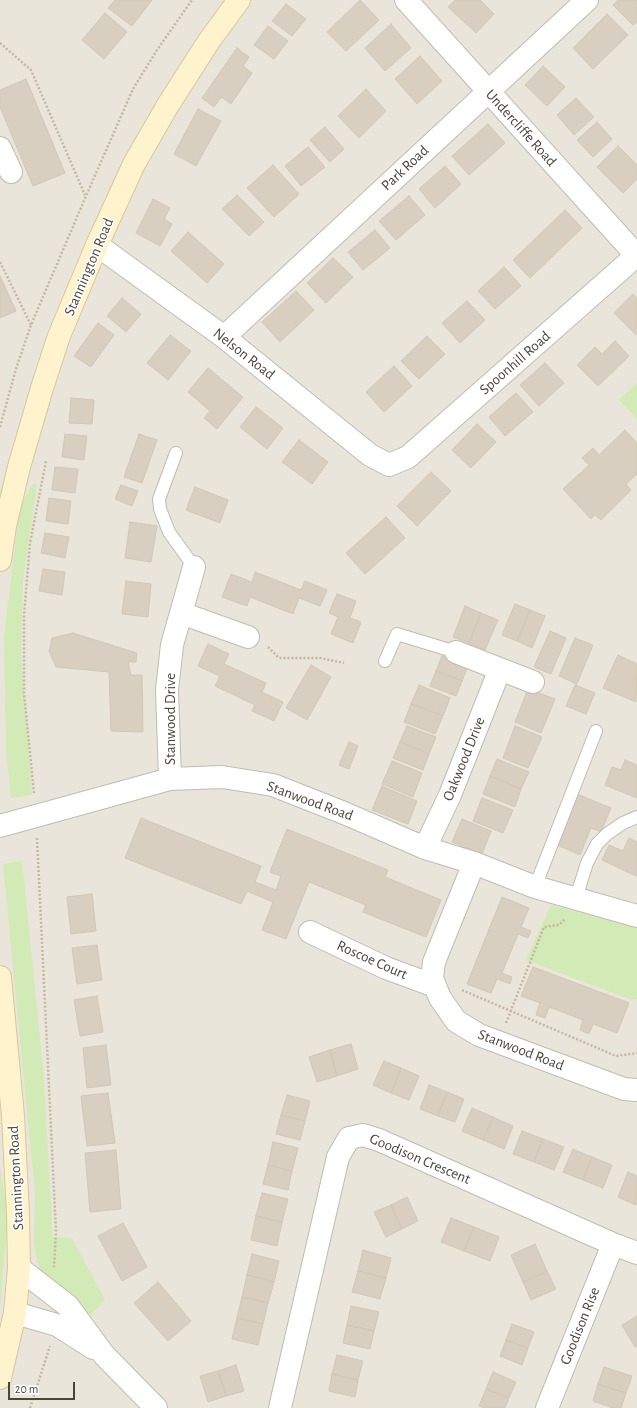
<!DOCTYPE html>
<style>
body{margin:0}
#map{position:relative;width:637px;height:1408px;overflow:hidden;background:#f6f3ec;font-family:"Alegreya Sans",sans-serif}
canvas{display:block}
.scale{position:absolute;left:8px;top:1382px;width:67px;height:18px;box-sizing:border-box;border:2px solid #4b4439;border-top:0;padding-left:5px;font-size:12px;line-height:14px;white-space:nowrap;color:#4b4439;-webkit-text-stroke:3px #fff;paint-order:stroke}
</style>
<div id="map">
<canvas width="637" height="1408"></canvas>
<div class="scale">20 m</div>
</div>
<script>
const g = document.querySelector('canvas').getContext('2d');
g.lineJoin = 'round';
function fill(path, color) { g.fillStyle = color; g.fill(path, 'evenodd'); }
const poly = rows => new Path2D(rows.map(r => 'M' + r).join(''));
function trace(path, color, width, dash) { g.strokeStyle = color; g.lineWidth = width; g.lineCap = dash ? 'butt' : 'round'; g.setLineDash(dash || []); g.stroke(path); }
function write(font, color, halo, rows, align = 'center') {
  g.font = font + ' "Alegreya Sans",sans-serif'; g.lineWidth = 3; g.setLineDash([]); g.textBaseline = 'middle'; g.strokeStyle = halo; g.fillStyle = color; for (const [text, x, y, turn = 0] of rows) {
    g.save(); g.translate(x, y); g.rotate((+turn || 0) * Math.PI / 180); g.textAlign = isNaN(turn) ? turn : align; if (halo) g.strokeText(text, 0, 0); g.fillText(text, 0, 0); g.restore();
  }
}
fill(poly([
 [0,0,637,0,637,1408,0,1408]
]), '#eae5da');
fill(poly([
 [637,383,637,419,619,400],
 [33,484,37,484,23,580,21,654,32,795,11,798,6,751,4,636,20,506],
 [22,861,43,1068,53,1237,72,1238,105,1300,90,1316,39,1268,34,1245,35,1193,3,864],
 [551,905,637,928,637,999,632,1000,526,960],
 [0,1167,8,1215,0,1309]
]), '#d2eab5');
const building = poly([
 [115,0,152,0,132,26,108,8,115,0],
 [360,0,379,20,346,51,327,32,360,0],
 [455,0,480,0,494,14,476,33,448,7,455,0],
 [618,0,637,0,637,22,633,25,613,5,618,0],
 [286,4,306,19,292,36,272,21,286,4],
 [105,13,127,32,104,59,82,40,105,13],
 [607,14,628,35,593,69,573,48,607,14],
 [391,24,411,48,385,71,365,48,391,24],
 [268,26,288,41,274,59,254,45,268,26],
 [237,48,249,57,243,66,252,73,231,104,221,97,214,107,202,98,237,48],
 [420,56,442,81,417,104,395,79,420,56],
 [543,66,565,87,547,106,525,85,543,66],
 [26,79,65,173,33,186,0,107,0,90,26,79],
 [366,89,386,111,359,138,338,116,366,89],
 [576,98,594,117,574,135,557,115,576,98],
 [198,109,221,121,196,166,174,154,198,109],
 [597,122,612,139,593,157,577,140,597,122],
 [488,124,505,143,469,175,452,156,488,124],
 [325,127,344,149,330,162,310,140,325,127],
 [618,146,637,165,637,179,623,193,597,167,618,146],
 [308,147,325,167,301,186,285,166,308,147],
 [273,165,299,194,274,217,247,188,273,165],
 [445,166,461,184,435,208,419,189,445,166],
 [237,195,264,222,249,236,222,209,237,195],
 [409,196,425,215,396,240,379,221,409,196],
 [153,199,170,208,164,219,172,224,160,246,136,233,153,199],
 [565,210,582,228,530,278,513,260,565,210],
 [375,230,390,248,363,270,348,252,375,230],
 [188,232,224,264,207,283,171,251,188,232],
 [333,258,353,277,326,303,307,283,333,258],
 [504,267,521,286,495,309,478,291,504,267],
 [0,276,16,311,0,318,0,276],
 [296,291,314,310,280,342,262,322,296,291],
 [633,294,637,298,636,335,614,313,633,294],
 [122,298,141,314,126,332,107,316,122,298],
 [467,301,485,320,460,343,442,323,467,301],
 [98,323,114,335,91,367,74,356,98,323],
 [170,335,191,351,168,380,147,363,170,335],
 [427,336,445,354,419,379,401,361,427,336],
 [615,341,629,356,598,386,577,365,595,347,602,354,615,341],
 [545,363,564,383,539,406,520,385,545,363],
 [394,366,412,386,384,412,366,392,394,366],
 [208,368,243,397,217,429,204,418,210,411,188,392,208,368],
 [516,393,533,412,505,436,489,417,516,393],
 [71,398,94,400,92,424,69,423,71,398],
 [256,407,283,428,267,449,240,427,256,407],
 [477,424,496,442,471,468,452,450,477,424],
 [625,430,637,443,637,474,626,484,631,490,601,520,595,515,591,519,563,489,589,465,582,458,593,448,599,455,625,430],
 [65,434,87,436,84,460,62,457,65,434],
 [139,434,157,440,142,483,124,477,139,434],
 [299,440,328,462,312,484,282,462,299,440],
 [55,467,78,469,75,493,52,490,55,467],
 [431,472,451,491,417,526,397,506,431,472],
 [121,485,138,491,132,506,115,499,121,485],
 [195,487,228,500,220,523,186,510,195,487],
 [49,498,71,501,68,524,46,521,49,498],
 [386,517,405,538,365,574,346,553,386,517],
 [130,522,157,526,151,562,125,558,130,522],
 [45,533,69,537,65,558,41,553,45,533],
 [43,569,65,572,62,595,39,591,43,569],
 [255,572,301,590,305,581,327,590,320,606,299,598,293,614,250,597,247,606,222,597,231,574,252,582,255,572],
 [126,581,151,584,148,617,122,614,126,581],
 [337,594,356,601,350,618,361,622,353,643,331,634,338,617,329,613,337,594],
 [515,604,530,610,517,641,502,635,515,604],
 [465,606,481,613,469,643,453,637,465,606],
 [530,610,545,616,532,648,517,641,530,610],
 [481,613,498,620,485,650,469,643,481,613],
 [550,631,566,638,551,674,534,667,550,631],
 [73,633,137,653,136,662,128,662,131,675,142,675,143,732,111,731,109,672,56,667,49,651,52,638,73,633],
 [575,638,593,645,577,684,559,676,575,638],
 [208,644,229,654,224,664,266,683,262,692,283,702,274,721,252,711,255,705,215,686,220,676,198,666,208,644],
 [618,655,637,664,636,702,603,688,618,655],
 [442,656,468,666,462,681,436,671,442,656],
 [311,665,331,677,307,720,286,708,311,665],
 [436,671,462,681,456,696,430,686,436,671],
 [419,685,450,698,443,716,411,704,419,685],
 [575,685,595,693,586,714,566,706,575,685],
 [528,689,555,699,541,733,515,722,528,689],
 [411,704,443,716,435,734,404,722,411,704],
 [407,726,436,737,429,754,400,742,407,726],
 [515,726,542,737,528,768,503,758,515,726],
 [349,742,358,746,349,769,339,765,349,742],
 [400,742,429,754,423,770,393,758,400,742],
 [497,759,529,772,521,789,490,776,497,759],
 [625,760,637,765,637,798,605,785,612,767,621,770,625,760],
 [392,761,422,773,413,797,382,784,392,761],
 [490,776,521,789,515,807,483,794,490,776],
 [382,786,417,801,408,824,372,810,382,786],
 [577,794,611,808,601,832,591,828,580,855,555,844,577,794],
 [482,798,513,810,503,833,473,821,482,798],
 [141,818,261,866,255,882,276,890,281,876,270,872,287,829,388,870,385,877,441,900,426,937,363,912,366,905,309,882,286,939,262,930,273,902,247,891,241,904,125,858,141,818],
 [462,819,491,831,482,854,452,842,462,819],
 [629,838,637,842,637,873,636,876,602,860,609,845,623,851,629,838],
 [92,894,96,931,71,934,67,897,92,894],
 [502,897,529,908,521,927,531,931,528,938,518,934,502,973,512,977,510,984,497,979,491,993,467,984,502,897],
 [97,945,102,980,77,984,72,948,97,945],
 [533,967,629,1003,617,1033,593,1024,589,1034,580,1030,583,1020,549,1007,545,1018,536,1015,540,1003,521,996,533,967],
 [97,996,103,1032,80,1036,74,1000,97,996],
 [351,1044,358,1069,337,1076,330,1050,351,1044],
 [106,1045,111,1085,87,1088,83,1048,106,1045],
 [330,1050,337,1076,317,1082,309,1057,330,1050],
 [384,1061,401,1068,391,1093,373,1085,384,1061],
 [401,1068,419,1076,409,1100,391,1093,401,1068],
 [429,1085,447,1092,438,1116,420,1109,429,1085],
 [447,1092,464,1099,455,1122,438,1116,447,1092],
 [108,1093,115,1143,87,1146,81,1096,108,1093],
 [287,1095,310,1101,305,1121,281,1115,287,1095],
 [472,1108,493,1117,483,1140,462,1131,472,1108],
 [281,1115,305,1121,300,1140,276,1134,281,1115],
 [493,1117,513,1126,504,1149,483,1140,493,1117],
 [522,1131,543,1139,534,1162,513,1154,522,1131],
 [543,1139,564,1147,554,1170,534,1162,543,1139],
 [273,1142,298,1148,292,1171,268,1165,273,1142],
 [573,1149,592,1157,583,1180,563,1172,573,1149],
 [116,1150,121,1209,90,1212,85,1153,116,1150],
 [592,1157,612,1165,603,1188,583,1180,592,1157],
 [268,1165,292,1171,288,1190,263,1184,268,1165],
 [628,1172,637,1176,636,1205,618,1197,628,1172],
 [262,1193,288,1199,282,1222,256,1216,262,1193],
 [407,1197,418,1221,402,1229,391,1205,407,1197],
 [391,1205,402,1229,386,1237,374,1212,391,1205],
 [256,1216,282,1222,277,1246,251,1240,256,1216],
 [451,1218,474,1227,464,1251,441,1242,451,1218],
 [123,1223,147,1267,122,1281,98,1236,123,1223],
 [474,1227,499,1237,490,1261,464,1251,474,1227],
 [535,1244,547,1271,523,1282,511,1255,535,1244],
 [363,1250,391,1258,386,1278,358,1271,363,1250],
 [252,1254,279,1261,274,1282,247,1275,252,1254],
 [358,1271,386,1278,380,1299,352,1292,358,1271],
 [547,1271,556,1289,531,1300,523,1282,547,1271],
 [247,1275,274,1282,268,1303,242,1297,247,1275],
 [158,1282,191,1321,168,1341,134,1303,158,1282],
 [242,1297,268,1303,263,1324,237,1318,242,1297],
 [351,1306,379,1312,374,1331,347,1325,351,1306],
 [637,1316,637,1346,635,1347,622,1325,637,1316],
 [237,1318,263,1324,258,1345,232,1339,237,1318],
 [512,1324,534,1332,528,1348,506,1340,512,1324],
 [347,1325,374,1331,370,1349,343,1343,347,1325],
 [506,1340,528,1348,522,1365,500,1356,506,1340],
 [337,1355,363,1361,358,1380,332,1374,337,1355],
 [236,1365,244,1391,226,1396,218,1371,236,1365],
 [604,1367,632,1376,626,1393,598,1384,604,1367],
 [218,1371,226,1396,208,1402,200,1376,218,1371],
 [493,1372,516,1382,509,1398,486,1389,493,1372],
 [332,1374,358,1380,355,1397,329,1391,332,1374],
 [598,1384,626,1393,621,1408,613,1408,593,1401,598,1384],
 [486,1389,509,1398,505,1408,485,1408,479,1406,486,1389]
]);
fill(building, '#d8cfc1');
trace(building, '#d3c7b4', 1);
const service = poly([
 [176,453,159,499,160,509,169,532,194,567],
 [385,661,397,634,456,652],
 [535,887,596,731],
 [576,898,587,863,597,844,607,834,623,823,637,817]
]);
const minor = poly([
 [406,0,637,256],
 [0,148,11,172],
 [97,245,224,337,370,455,389,465,408,457,637,255],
 [224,337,587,0],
 [181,613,248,637],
 [456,652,533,682],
 [170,779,167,690,172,645,194,567],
 [0,826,170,779,222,777,273,785,344,813,425,848,474,863,535,887,637,916],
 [425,848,450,795,500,669],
 [474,863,434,962,432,978,440,998,456,1021,479,1035,624,1089,637,1090],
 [310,932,386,968,435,986],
 [19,1268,68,1306,104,1355,156,1408],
 [15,1313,57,1325,93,1348],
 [280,1408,338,1157,349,1138,363,1135,379,1140,613,1244,637,1253],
 [547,1408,613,1244]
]);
const secondary = poly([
 [0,560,5,526,19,467,42,388,59,336,97,245,134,164,168,105,209,41,239,0],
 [0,977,13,1116,18,1214,19,1268,15,1313,0,1378]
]);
trace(service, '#c2bbae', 14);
trace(minor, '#c2bbae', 24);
trace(secondary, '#d6c79b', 24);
trace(poly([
 [0,43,31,70,85,195],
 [0,262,31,325],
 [0,427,16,369,31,325,86,196,133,89,157,50,192,0],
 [268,647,279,658,320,658,344,663],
 [34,793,24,693,24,615,30,543,46,461],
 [37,838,56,1232,54,1267],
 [462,990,616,1056,637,1053],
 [506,1023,544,927,559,925,565,919],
 [30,1408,50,1346]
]), '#c4b79f', 2.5, [2, 2]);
trace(service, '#fff', 12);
trace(minor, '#fff', 22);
trace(secondary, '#fff3cd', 22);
write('15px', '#4b4439', '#fff', [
 ["Undercliffe Road",521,128,48],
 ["Park Road",405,168,-43],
 ["Stannington Road",89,267,-67],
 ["Nelson Road",244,354,38],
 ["Spoonhill Road",515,363,-41],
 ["Stanwood Drive",170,719,-90],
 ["Oakwood Drive",464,759,-68],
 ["Stanwood Road",310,801,20],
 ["Roscoe Court",372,960,24],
 ["Stanwood Road",521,1050,21],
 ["Goodison Crescent",420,1159,23],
 ["Stannington Road",16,1178,-93],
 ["Goodison Rise",580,1326,-68]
]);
</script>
